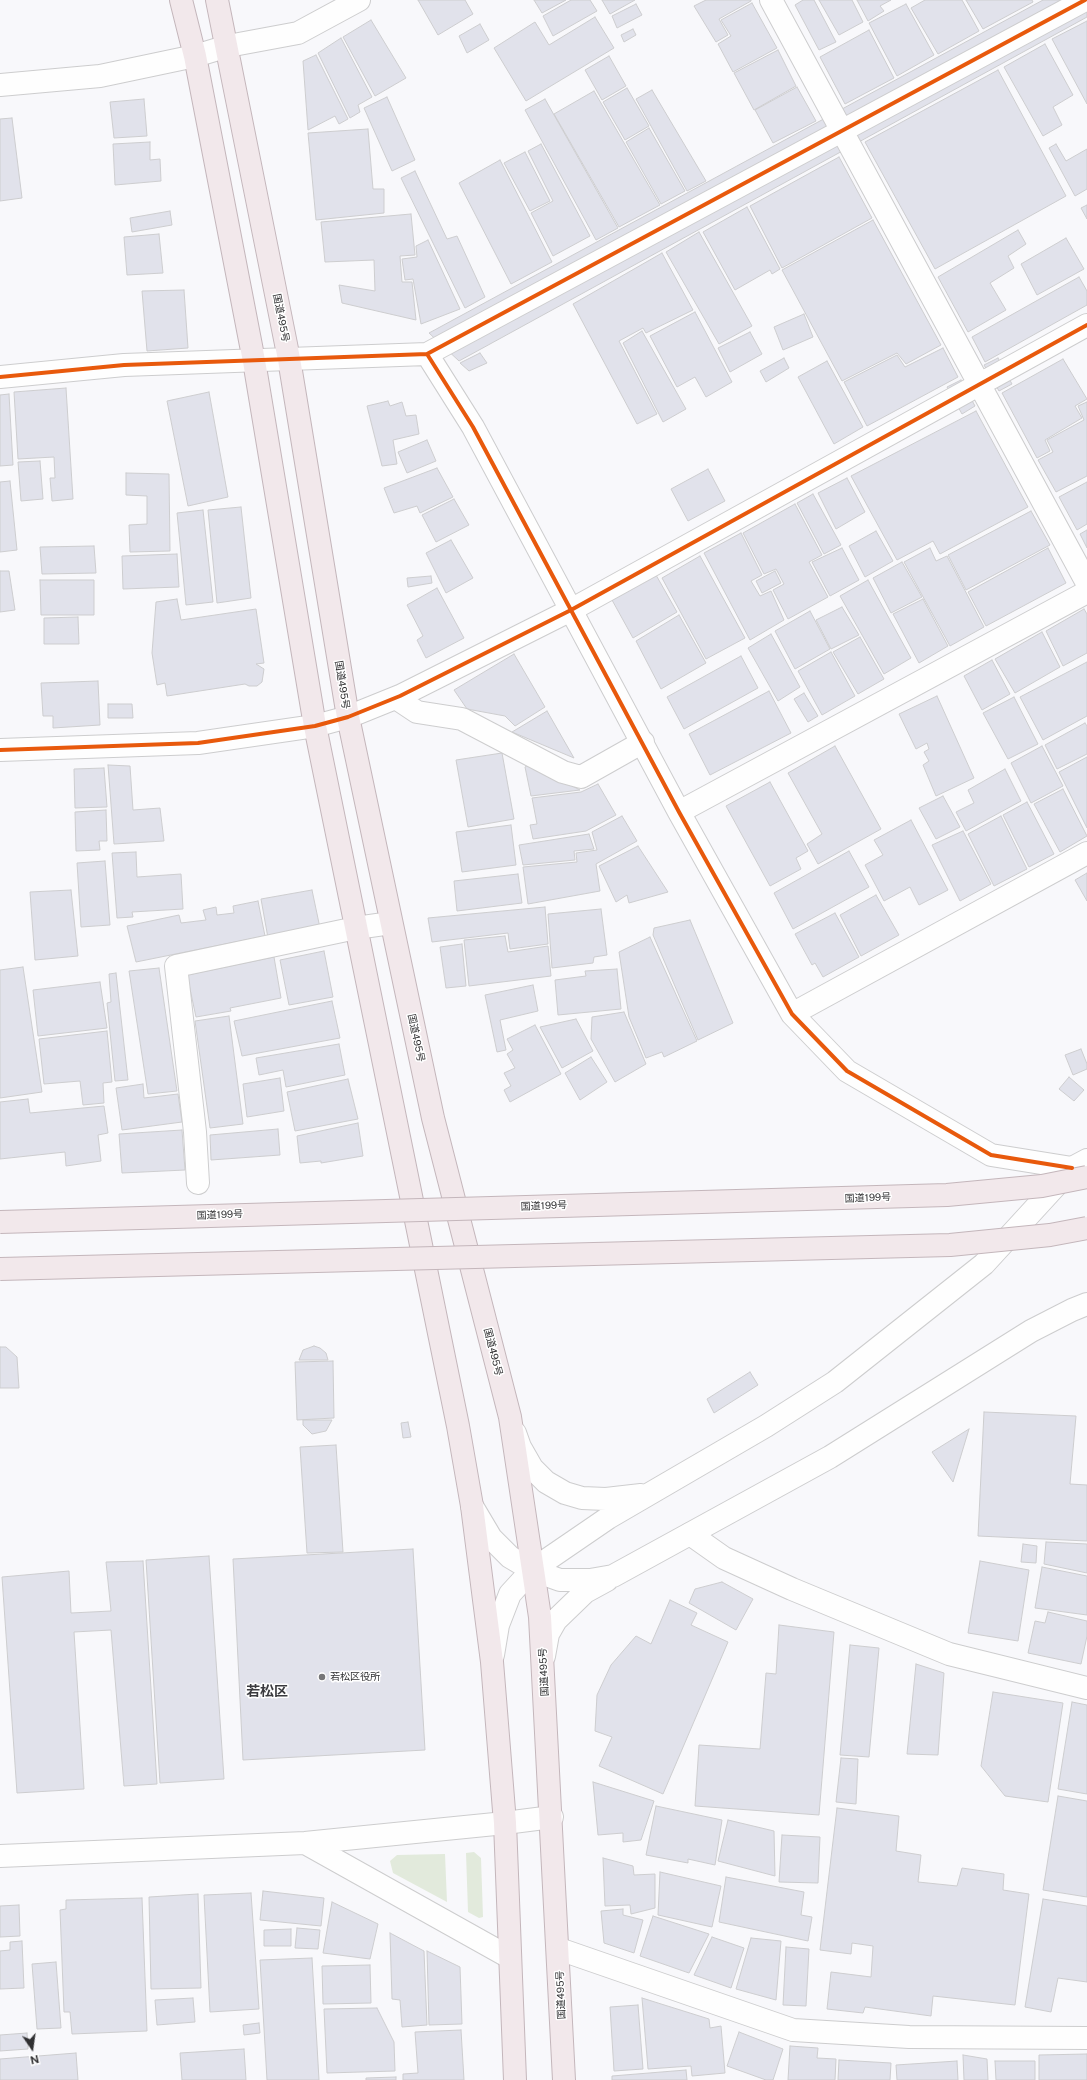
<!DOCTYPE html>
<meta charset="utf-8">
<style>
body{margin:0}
#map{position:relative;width:1087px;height:2080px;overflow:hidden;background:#f8f8fb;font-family:"Public Sans",sans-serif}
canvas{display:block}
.north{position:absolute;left:12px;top:2028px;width:40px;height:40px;-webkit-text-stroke:3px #fff;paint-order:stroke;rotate:167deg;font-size:11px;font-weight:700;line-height:16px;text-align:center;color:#303032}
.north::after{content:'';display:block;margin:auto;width:14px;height:18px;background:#303032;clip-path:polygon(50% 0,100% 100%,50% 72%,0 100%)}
</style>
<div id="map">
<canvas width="1087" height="2080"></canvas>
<div class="north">N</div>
</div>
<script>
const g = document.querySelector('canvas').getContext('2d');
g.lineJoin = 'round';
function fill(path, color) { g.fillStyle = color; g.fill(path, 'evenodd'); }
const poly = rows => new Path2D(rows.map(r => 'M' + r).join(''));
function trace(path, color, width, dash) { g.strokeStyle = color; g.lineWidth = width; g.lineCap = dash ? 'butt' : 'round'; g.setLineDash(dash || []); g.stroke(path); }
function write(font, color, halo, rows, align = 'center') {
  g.font = font + ' "Public Sans","Noto Sans JP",sans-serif'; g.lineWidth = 3; g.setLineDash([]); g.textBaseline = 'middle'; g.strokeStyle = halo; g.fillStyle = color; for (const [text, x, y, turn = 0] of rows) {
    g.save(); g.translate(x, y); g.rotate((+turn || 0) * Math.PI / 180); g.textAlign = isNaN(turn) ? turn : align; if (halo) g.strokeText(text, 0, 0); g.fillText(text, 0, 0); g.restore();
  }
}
fill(poly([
 [474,1852,481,1858,483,1917,479,1918,468,1912,466,1853],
 [445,1854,447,1902,393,1873,390,1861,397,1855]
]), '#e2eadc');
const building = poly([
 [418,0,465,0,473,14,438,35,418,0],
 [534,0,566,0,542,13,534,0],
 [571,0,590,0,597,11,553,36,543,16,571,0],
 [602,0,635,0,610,14,602,0],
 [706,0,751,0,751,1,719,19,728,35,716,42,694,6,706,0],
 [803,0,814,0,836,42,819,50,795,5,803,0],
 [819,0,852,0,863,22,839,35,819,0],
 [857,0,891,0,880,6,884,11,868,21,857,0],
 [925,0,962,0,979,31,938,54,911,8,925,0],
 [966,0,1032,0,1033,2,983,29,966,0],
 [1043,0,1087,0,1087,17,459,361,429,333,1043,0],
 [752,3,777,48,733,72,718,44,731,36,721,20,752,3],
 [636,4,642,15,617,28,612,16,636,4],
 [906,4,934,55,897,76,869,23,906,4],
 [595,17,614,48,526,101,494,48,535,22,549,45,595,17],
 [371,20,406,78,375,96,343,37,371,20],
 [1087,21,1087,104,1052,39,1087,21],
 [480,24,489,40,467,53,459,36,480,24],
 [633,29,636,35,624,42,621,35,633,29],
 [869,30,894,78,845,104,820,57,869,30],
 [341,38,372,97,358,105,360,112,350,118,318,53,341,38],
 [1045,44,1073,95,1053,107,1062,125,1043,136,1004,67,1045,44],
 [778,50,796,86,754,110,734,73,778,50],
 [316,55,348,119,339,124,335,116,308,130,303,61,316,55],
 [609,56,626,86,602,100,585,70,609,56],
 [998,70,1066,196,935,269,865,142,998,70],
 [797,87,816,121,773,143,755,110,797,87],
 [627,88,649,126,625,140,603,102,627,88],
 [652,90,706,181,687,191,636,99,652,90],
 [594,91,660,205,619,227,554,114,594,91],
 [387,97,415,160,392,171,364,108,387,97],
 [144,99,147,136,114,138,110,102,144,99],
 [545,99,618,228,596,240,525,110,545,99],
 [12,118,22,198,0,201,0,119,12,118],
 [649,128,685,191,661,204,626,142,649,128],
 [368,129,373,189,384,189,384,213,316,220,308,133,368,129],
 [150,142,150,160,160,159,161,181,115,185,113,144,150,142],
 [541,144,590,236,553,256,531,213,553,201,528,151,541,144],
 [1056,144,1066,161,1087,149,1087,189,1075,196,1049,148,1056,144],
 [525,152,550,201,530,211,504,163,525,152],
 [839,157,872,218,782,268,750,206,839,157],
 [500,160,552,262,511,284,459,183,500,160],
 [415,171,447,239,457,236,485,297,465,308,401,178,415,171],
 [1087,205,1087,219,1081,208,1087,205],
 [747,207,780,269,772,274,770,270,735,290,703,232,747,207],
 [170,211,172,225,132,232,130,218,170,211],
 [411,214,415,255,400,256,402,282,412,282,416,320,342,303,339,285,375,291,374,260,325,262,321,222,411,214],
 [873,220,941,345,906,364,897,353,842,381,782,270,873,220],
 [1018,230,1026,244,1008,256,1014,268,990,283,1006,310,968,332,938,277,1018,230],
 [699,232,752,326,719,344,666,252,699,232],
 [159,234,163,273,127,275,124,237,159,234],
 [1066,238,1084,269,1037,295,1021,264,1066,238],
 [428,240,460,309,421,324,413,279,405,280,402,259,417,257,416,246,428,240],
 [662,253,693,310,646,333,643,328,619,341,657,414,637,424,573,304,662,253],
 [1079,277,1087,291,1087,305,985,362,972,337,1079,277],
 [184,290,188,348,147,351,142,291,184,290],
 [695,312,732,382,706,397,695,377,677,387,650,336,695,312],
 [804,314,813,337,783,350,774,327,804,314],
 [642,331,686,409,663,422,623,343,642,331],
 [750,332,762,354,730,372,718,348,750,332],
 [943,348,958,377,867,426,844,382,897,355,905,367,943,348],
 [480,353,487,363,469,371,460,363,480,353],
 [784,358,789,368,766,382,760,371,784,358],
 [998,358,1012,384,999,391,984,365,998,358],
 [1063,359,1087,399,1075,406,1082,418,1045,440,1050,451,1037,458,1002,393,1063,359],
 [827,361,863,427,834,444,798,377,827,361],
 [961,380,975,406,962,414,947,387,961,380],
 [66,388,73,499,52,501,50,478,55,478,54,457,18,459,14,392,66,388],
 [209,392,228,497,188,506,167,401,209,392],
 [9,394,13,465,0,466,0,395,9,394],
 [388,401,390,406,402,402,406,416,416,415,419,434,393,440,397,464,382,466,367,406,388,401],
 [1087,402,1087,476,1056,492,1038,460,1053,452,1047,440,1084,420,1078,406,1087,402],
 [976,411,1028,507,940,554,933,541,897,560,851,476,976,411],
 [427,440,436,461,407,473,398,452,427,440],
 [40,461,43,499,21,501,18,462,40,461],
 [437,468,453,497,420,513,417,506,394,513,384,488,437,468],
 [708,469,725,501,688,521,671,489,708,469],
 [126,473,169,474,170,551,130,552,129,525,147,524,147,496,126,495,126,473],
 [847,478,865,512,836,529,818,493,847,478],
 [10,481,17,550,0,552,0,482,10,481],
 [1087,482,1087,524,1077,530,1059,497,1087,482],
 [813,494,841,545,824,554,797,503,813,494],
 [454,499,469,525,436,542,422,515,454,499],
 [795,504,822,555,809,562,828,597,788,619,773,590,784,584,776,569,764,574,743,533,795,504],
 [241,507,251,598,217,603,208,510,241,507],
 [203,510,213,602,186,605,177,513,203,510],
 [1031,511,1050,545,966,590,948,555,1031,511],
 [1087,530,1087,548,1080,534,1087,530],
 [876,531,893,561,865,577,849,546,876,531],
 [741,533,762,575,751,581,760,596,771,591,784,620,750,640,704,553,741,533],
 [451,540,473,578,446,593,426,553,451,540],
 [94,546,96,573,42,574,40,547,94,546],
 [842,548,859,580,830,596,812,562,842,548],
 [930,548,936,561,947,556,984,627,950,646,904,562,930,548],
 [1048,548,1066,583,986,626,968,592,1048,548],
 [177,554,179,587,123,589,122,556,177,554],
 [700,556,745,638,706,659,662,578,700,556],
 [902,562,922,597,891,613,873,578,902,562],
 [0,571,9,571,15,610,0,612,0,571],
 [775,571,781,583,762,593,756,581,775,571],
 [656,575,677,612,633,638,612,600,656,575],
 [431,576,432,583,408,587,407,578,431,576],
 [40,580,94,580,94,615,41,615,40,580],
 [868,580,911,658,884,674,840,596,868,580],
 [437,588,464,638,426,658,417,640,423,636,407,605,437,588],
 [177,599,181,620,256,609,264,663,256,664,264,669,262,682,257,686,249,686,245,684,167,696,165,683,157,685,152,653,156,602,177,599],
 [923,599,948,646,919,663,893,614,923,599],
 [842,607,859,635,831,649,816,620,842,607],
 [1084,609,1087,614,1087,653,1063,666,1046,631,1084,609],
 [810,611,830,649,795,669,775,631,810,611],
 [679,615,706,663,661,689,636,641,679,615],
 [78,617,79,644,44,644,44,618,78,617],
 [1042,632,1060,667,1015,693,995,659,1042,632],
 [771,634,800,687,778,701,748,648,771,634],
 [860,637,884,679,858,694,833,652,860,637],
 [831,652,855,696,822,715,798,671,831,652],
 [514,654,545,707,515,726,505,716,467,709,454,690,514,654],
 [741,656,758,688,684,729,667,697,741,656],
 [992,660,1010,694,982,710,964,676,992,660],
 [1087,662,1087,716,1043,740,1020,697,1087,662],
 [98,681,100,725,53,728,53,716,43,716,41,683,98,681],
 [769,691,791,733,710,775,689,734,769,691],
 [804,693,818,716,808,722,794,699,804,693],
 [937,696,974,778,936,796,923,765,929,761,924,752,929,749,927,743,916,749,899,714,937,696],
 [1014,697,1038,744,1008,759,983,713,1014,697],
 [108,704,132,704,133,718,108,718,108,704],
 [547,711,574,758,512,732,547,711],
 [1085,723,1087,726,1087,754,1057,769,1045,745,1085,723],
 [835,746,881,829,818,864,807,844,822,834,788,773,835,746],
 [1042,746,1063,786,1031,803,1011,763,1042,746],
 [502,753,514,819,468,827,456,760,502,753],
 [1087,757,1087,828,1059,772,1087,757],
 [530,764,580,790,531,796,525,767,530,764],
 [108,765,130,766,133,810,160,808,164,841,114,844,108,765],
 [104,768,107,807,75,808,74,769,104,768],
 [1005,769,1021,801,966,831,956,812,974,803,968,790,1005,769],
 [770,782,808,851,796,858,801,869,770,886,726,806,770,782],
 [598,784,616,815,586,831,533,839,530,825,537,824,532,798,581,792,598,784],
 [1063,789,1087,836,1060,852,1034,804,1063,789],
 [943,796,960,827,936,839,919,808,943,796],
 [1027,802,1054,854,1029,867,1003,815,1027,802],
 [106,810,107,841,99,841,100,850,76,851,75,812,106,810],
 [622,816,637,841,596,864,600,891,528,904,523,867,577,862,576,853,597,850,592,832,622,816],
 [1001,816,1027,869,994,886,968,834,1001,816],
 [911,820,948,890,919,905,910,887,884,901,865,865,883,855,874,840,911,820],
 [511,825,516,865,462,872,456,832,511,825],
 [963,831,991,884,960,901,932,845,963,831],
 [589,834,594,849,574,851,575,860,523,865,519,845,589,834],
 [638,846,668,892,629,903,627,895,616,902,599,866,638,846],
 [849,851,869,887,793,929,774,893,849,851],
 [136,852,137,877,181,874,183,909,132,912,133,917,117,918,112,853,136,852],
 [105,861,110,925,81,927,77,863,105,861],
 [1087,873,1087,901,1075,880,1087,873],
 [518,874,522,903,457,911,454,881,518,874],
 [71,890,78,956,35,960,30,892,71,890],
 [312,890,320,928,268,938,261,899,312,890],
 [876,895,899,935,861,956,840,915,876,895],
 [258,901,265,936,136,962,127,926,179,915,181,923,206,920,203,910,216,907,217,915,234,913,233,906,258,901],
 [545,907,548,944,510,949,508,933,432,942,428,918,545,907],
 [601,909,607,955,594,957,593,963,552,968,548,914,601,909],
 [835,913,859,957,823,977,815,963,812,965,795,934,835,913],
 [690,920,733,1023,698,1040,653,935,654,928,690,920],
 [505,936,508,952,548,946,551,976,469,986,464,940,505,936],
 [650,937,697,1041,664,1057,662,1052,646,1058,629,1017,619,952,650,937],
 [462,944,466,986,446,988,440,947,462,944],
 [324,951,333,997,289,1005,280,960,324,951],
 [274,957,281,998,230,1008,231,1011,196,1017,187,975,274,957],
 [23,967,42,1092,0,1098,0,970,23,967],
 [159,968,177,1091,148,1094,129,971,159,968],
 [617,969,621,1009,558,1015,555,980,586,976,585,971,617,969],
 [116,973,128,1080,115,1081,107,1003,111,1002,109,974,116,973],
 [100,982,107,1028,38,1036,33,990,100,982],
 [533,985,538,1011,500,1020,506,1050,497,1052,485,995,533,985],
 [332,1001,340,1038,242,1056,234,1021,332,1001],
 [624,1012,646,1064,615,1082,591,1039,592,1017,624,1012],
 [229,1016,243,1124,210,1128,195,1021,229,1016],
 [576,1019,593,1051,562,1068,540,1027,576,1019],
 [535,1025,561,1074,510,1102,504,1090,511,1086,504,1073,515,1068,507,1054,513,1050,507,1039,535,1025],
 [107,1031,112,1082,103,1083,104,1103,83,1105,80,1081,44,1084,39,1039,107,1031],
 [339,1044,345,1075,286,1087,283,1070,259,1075,256,1058,339,1044],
 [1081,1049,1087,1064,1087,1069,1073,1075,1065,1055,1081,1049],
 [591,1057,607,1082,580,1100,565,1073,591,1057],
 [1069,1077,1084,1090,1074,1101,1059,1089,1069,1077],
 [280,1078,284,1111,247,1117,243,1084,280,1078],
 [348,1079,358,1119,295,1131,287,1092,348,1079],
 [143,1084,144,1098,178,1094,182,1122,122,1130,116,1088,143,1084],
 [28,1099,30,1113,104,1106,108,1133,98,1135,101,1161,66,1166,65,1152,0,1159,0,1102,28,1099],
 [358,1123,363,1156,321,1163,321,1161,300,1163,297,1136,358,1123],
 [278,1129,280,1155,211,1160,210,1135,278,1129],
 [182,1130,185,1170,122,1173,119,1134,182,1130],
 [314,1346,320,1348,326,1353,328,1360,299,1360,303,1350,314,1346],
 [0,1347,6,1347,17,1357,19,1388,0,1388,0,1347],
 [333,1361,334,1418,297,1420,295,1362,333,1361],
 [750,1372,758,1385,714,1413,707,1399,750,1372],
 [984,1412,1076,1416,1070,1484,1087,1485,1087,1541,978,1536,984,1412],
 [303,1420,332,1420,326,1431,312,1434,303,1425,303,1420],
 [408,1422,411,1437,403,1438,401,1423,408,1422],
 [969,1429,953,1482,932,1452,969,1429],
 [336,1445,343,1552,307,1553,300,1447,336,1445],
 [1046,1542,1087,1544,1087,1573,1044,1564,1046,1542],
 [1023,1544,1037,1546,1036,1563,1021,1562,1023,1544],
 [413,1549,425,1750,243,1760,233,1559,413,1549],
 [209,1556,224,1779,160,1783,146,1560,209,1556],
 [143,1561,157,1784,124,1786,111,1630,74,1632,84,1789,17,1793,2,1577,69,1571,71,1613,111,1611,106,1562,143,1561],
 [980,1561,1029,1570,1018,1641,968,1633,980,1561],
 [1042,1567,1087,1576,1087,1615,1035,1608,1042,1567],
 [722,1582,753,1599,736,1630,689,1603,695,1589,722,1582],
 [670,1600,697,1613,691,1625,728,1642,663,1794,599,1766,612,1737,595,1731,597,1695,611,1665,636,1636,651,1644,670,1600],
 [1048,1612,1087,1621,1087,1636,1081,1664,1028,1653,1035,1621,1045,1623,1048,1612],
 [779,1625,834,1632,819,1815,695,1806,699,1745,760,1749,766,1673,776,1674,779,1625],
 [850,1645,879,1648,869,1757,840,1755,850,1645],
 [916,1664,944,1673,938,1755,907,1754,916,1664],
 [993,1692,1063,1703,1048,1802,1005,1796,981,1766,993,1692],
 [1072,1702,1087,1705,1087,1794,1058,1789,1072,1702],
 [841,1758,858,1759,856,1804,836,1802,841,1758],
 [593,1782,654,1801,641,1840,623,1842,623,1833,598,1835,593,1782],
 [1058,1796,1087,1801,1087,1897,1043,1890,1058,1796],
 [656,1806,722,1820,715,1865,688,1859,688,1863,646,1855,656,1806],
 [837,1808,899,1816,896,1851,921,1855,918,1882,957,1886,962,1868,1004,1874,1003,1890,1029,1894,1015,2005,933,1996,931,2016,865,2007,863,2013,827,2009,831,1972,871,1977,873,1946,852,1943,851,1954,820,1950,837,1808],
 [728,1820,774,1831,775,1876,718,1861,728,1820],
 [782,1835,820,1837,818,1883,779,1882,782,1835],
 [603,1858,633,1866,634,1875,655,1874,655,1908,631,1914,630,1905,605,1906,603,1858],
 [660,1872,721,1886,712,1927,658,1915,660,1872],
 [726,1877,804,1892,801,1915,812,1917,808,1941,719,1922,726,1877],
 [263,1891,324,1898,321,1926,260,1920,263,1891],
 [251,1893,259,2009,210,2012,204,1895,251,1893],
 [198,1894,201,1988,151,1989,149,1897,198,1894],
 [142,1898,147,2031,72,2034,70,2012,64,2012,60,1910,66,1909,66,1900,142,1898],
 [1043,1899,1087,1906,1087,1982,1058,1978,1051,2012,1025,2007,1043,1899],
 [332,1902,378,1924,370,1959,323,1953,332,1902],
 [19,1905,20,1936,0,1937,0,1906,19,1905],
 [623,1909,623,1915,643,1920,634,1953,604,1943,601,1911,623,1909],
 [653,1916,709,1934,689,1973,640,1956,653,1916],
 [297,1928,320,1930,318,1949,295,1948,297,1928],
 [291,1929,291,1946,264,1946,264,1930,291,1929],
 [390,1933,424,1951,427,2025,402,2027,400,2000,392,1999,390,1933],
 [712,1937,744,1948,731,1988,694,1975,712,1937],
 [751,1938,781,1941,776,2000,736,1989,751,1938],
 [22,1941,24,1988,0,1989,0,1951,10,1950,10,1942,22,1941],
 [786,1947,809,1949,806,2006,783,2005,786,1947],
 [427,1951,460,1967,462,2024,429,2025,427,1951],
 [312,1958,319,2080,267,2080,260,1960,312,1958],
 [56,1962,61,2028,37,2029,32,1964,56,1962],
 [370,1965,371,2003,323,2004,322,1966,370,1965],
 [193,1998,195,2022,157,2025,155,2000,193,1998],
 [642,1998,709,2019,710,2028,721,2026,725,2073,692,2076,691,2066,648,2069,642,1998],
 [638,2005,643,2069,614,2071,610,2007,638,2005],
 [377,2008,394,2042,395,2071,327,2073,324,2009,377,2008],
 [259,2023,260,2033,244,2035,243,2025,259,2023],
 [461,2030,464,2080,403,2080,403,2074,418,2073,415,2032,461,2030],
 [739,2032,783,2049,773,2080,766,2080,727,2066,739,2032],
 [27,2033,28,2049,0,2051,0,2035,27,2033],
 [790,2046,818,2048,817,2058,836,2059,835,2080,788,2080,790,2046],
 [244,2049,246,2080,182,2080,180,2053,244,2049],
 [76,2053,78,2080,0,2080,0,2059,76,2053],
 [1087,2054,1087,2080,1039,2080,1039,2055,1087,2054],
 [963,2055,987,2059,988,2080,964,2080,963,2055],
 [839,2060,891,2063,890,2080,838,2080,839,2060],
 [957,2061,958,2080,897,2080,896,2065,957,2061],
 [995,2061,1035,2061,1035,2080,996,2080,995,2061],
 [686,2070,687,2080,612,2080,612,2076,686,2070],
 [396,2077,396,2080,366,2080,366,2078,396,2077]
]);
fill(building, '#e1e2eb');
trace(building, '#cdcdcf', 1);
const minor = poly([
 [771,0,1087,583],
 [0,85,100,76,195,56,228,46,298,33,359,0],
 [427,354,473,427,679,812,792,1014,847,1071,991,1155,1072,1168],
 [0,377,124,365,427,354,1085,0],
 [396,698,417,712,462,719,563,772,581,777,643,742],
 [0,750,198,743,315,726,348,717,400,696,571,610,1087,325],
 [679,812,1087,592],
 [792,1014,1087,853],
 [198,1183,195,1132,176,966,356,928,391,923],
 [690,1534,724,1558,792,1589,949,1654,1087,1688],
 [305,1843,509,1957],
 [0,1856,305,1843,505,1823,552,1817],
 [559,1949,793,2030,909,2037,1087,2038]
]);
const tertiary = poly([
 [515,1433,520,1447,532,1468,546,1482,565,1493,582,1498,606,1499,641,1495],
 [472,1506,491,1538,510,1557,532,1570,560,1580,590,1580,613,1576,830,1457,1031,1331,1072,1310,1087,1304],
 [493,1655,498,1625,510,1594,532,1570,608,1518,766,1426,835,1382,984,1264,1072,1168,1087,1160],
 [544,1656,548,1634,556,1620,585,1592,607,1580]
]);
const trunk = poly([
 [181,0,195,56,254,361,315,726,458,1426,472,1506,492,1662,505,1823,515,2080],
 [217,0,289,359,348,717,433,1118,510,1417,540,1617,564,2080]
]);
trace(minor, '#cdcdce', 24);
trace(tertiary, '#cdcdce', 24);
trace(trunk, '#c4b6bb', 24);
trace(minor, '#fefefe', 22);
trace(tertiary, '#fefefe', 22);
trace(trunk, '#f2e8eb', 22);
const trunkBridge = poly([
 [0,1222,947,1195,1042,1186,1087,1177],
 [0,1269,950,1245,1050,1235,1087,1228]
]);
trace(trunkBridge, '#c4b6bb', 24, []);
trace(trunkBridge, '#f2e8eb', 22);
trace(poly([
 [427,354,473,427,679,812,792,1014,847,1071,991,1155,1072,1168],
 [0,377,124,365,427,354,1085,0],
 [0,750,198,743,315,726,348,717,400,696,571,610,1087,325]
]), '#e8590c', 4);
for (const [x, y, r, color] of [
 [322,1677,4,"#767678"]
]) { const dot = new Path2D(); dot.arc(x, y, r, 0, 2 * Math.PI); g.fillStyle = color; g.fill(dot); trace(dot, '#fff', 1.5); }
write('10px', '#303032', '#fff', [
 ["国道495号",281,318,79],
 ["国道495号",342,685,81],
 ["国道495号",416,1038,78],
 ["国道199号",868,1198,-2],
 ["国道199号",544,1206,-2],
 ["国道199号",220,1215,-2],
 ["国道495号",493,1352,76],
 ["国道495号",544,1672,-93],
 ["国道495号",561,1995,-92]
]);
write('10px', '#303032', '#fff', [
 ["若松区役所",330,1677]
], 'left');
write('bold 14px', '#3a3a3e', '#fff', [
 ["若松区",267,1692]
]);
</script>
